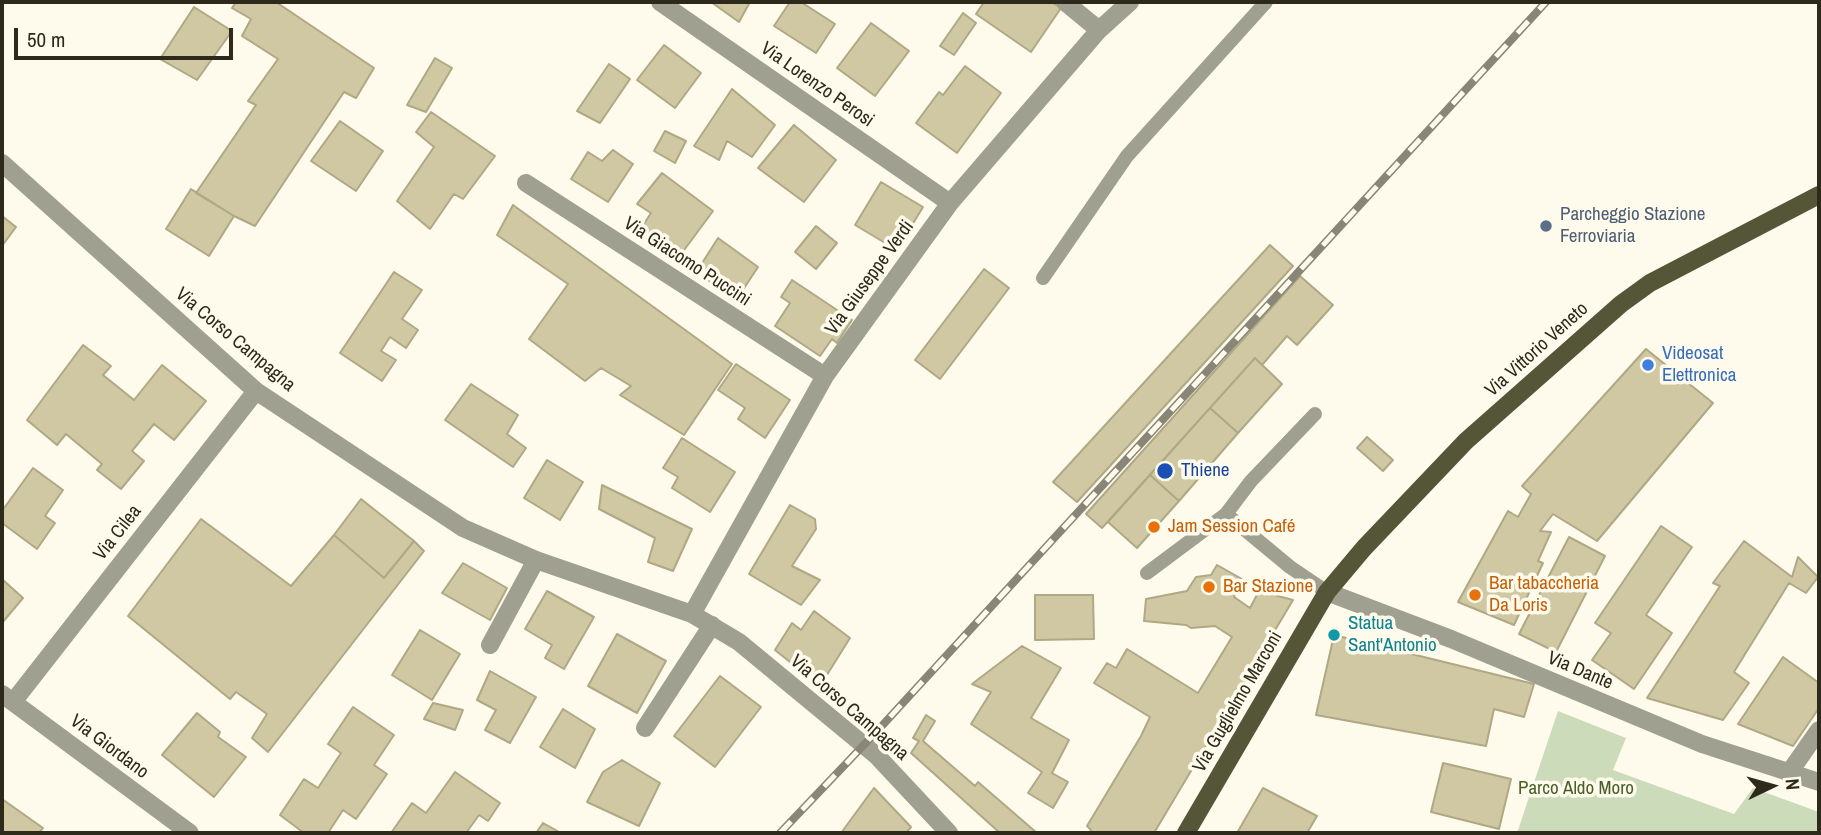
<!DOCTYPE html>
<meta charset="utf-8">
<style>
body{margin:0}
#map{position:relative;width:1821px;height:835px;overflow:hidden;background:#fefbec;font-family:"Archivo Narrow",sans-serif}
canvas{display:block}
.frame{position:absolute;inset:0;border:4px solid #2d2a1c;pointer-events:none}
.north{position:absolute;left:1737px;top:751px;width:70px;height:70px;-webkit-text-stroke:5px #fefbec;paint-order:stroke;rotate:85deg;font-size:19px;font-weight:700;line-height:28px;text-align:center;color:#2d2a1c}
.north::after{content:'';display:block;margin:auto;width:24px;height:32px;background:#2d2a1c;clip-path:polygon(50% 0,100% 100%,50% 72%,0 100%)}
.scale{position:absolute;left:14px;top:28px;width:219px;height:32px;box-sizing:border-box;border:4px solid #2d2a1c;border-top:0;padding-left:9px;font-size:21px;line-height:24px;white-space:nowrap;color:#2d2a1c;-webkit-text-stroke:5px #fefbec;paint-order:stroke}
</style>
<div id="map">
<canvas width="1821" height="835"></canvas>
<div class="frame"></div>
<div class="north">N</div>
<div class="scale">50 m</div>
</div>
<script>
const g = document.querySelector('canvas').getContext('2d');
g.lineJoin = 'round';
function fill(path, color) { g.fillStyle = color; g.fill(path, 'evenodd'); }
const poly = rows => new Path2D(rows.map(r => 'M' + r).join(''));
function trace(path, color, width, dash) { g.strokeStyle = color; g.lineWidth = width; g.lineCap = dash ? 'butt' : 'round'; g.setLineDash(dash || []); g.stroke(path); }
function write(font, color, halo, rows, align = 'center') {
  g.font = font + ' "Archivo Narrow",sans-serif'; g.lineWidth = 7; g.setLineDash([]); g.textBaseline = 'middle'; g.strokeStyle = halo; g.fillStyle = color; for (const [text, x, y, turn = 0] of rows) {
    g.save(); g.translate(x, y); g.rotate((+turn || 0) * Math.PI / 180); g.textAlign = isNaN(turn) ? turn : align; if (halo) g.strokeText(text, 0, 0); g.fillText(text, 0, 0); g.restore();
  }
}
fill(poly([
 [1558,711,1626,738,1613,770,1734,814,1753,788,1819,812,1819,830,1817,833,1517,833]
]), '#ccdbba');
const building = poly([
 [236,2,276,2,374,68,356,98,344,92,255,226,234,216,196,193,256,105,248,101,278,59,242,36,251,19,232,8,236,2],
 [711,2,750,2,739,22,711,2],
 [790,2,801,2,835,24,816,53,774,26,790,2],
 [984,2,1051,2,1061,8,1031,52,976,14,984,2],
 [194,7,232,31,197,80,160,59,194,7],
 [963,13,976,23,954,55,940,46,963,13],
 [871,23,909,51,875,96,837,68,871,23],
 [664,45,701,73,675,108,637,80,664,45],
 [435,58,452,68,426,112,407,105,435,58],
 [609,64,630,79,600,123,577,111,609,64],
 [965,66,1001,93,957,153,916,123,939,92,943,95,965,66],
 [732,89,775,125,752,157,727,141,719,160,694,146,732,89],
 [431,112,495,156,463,199,454,194,430,229,397,201,434,147,416,132,431,112],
 [340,121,383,151,356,191,311,161,340,121],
 [794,125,836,160,804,202,758,168,794,125],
 [665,131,686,141,675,163,654,151,665,131],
 [613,150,633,164,608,202,571,179,588,152,602,161,613,150],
 [662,173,713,211,679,257,640,230,651,213,637,204,662,173],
 [881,182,923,207,897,250,855,225,881,182],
 [191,189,234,216,209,256,166,229,191,189],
 [513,205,732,364,684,435,620,395,631,386,601,368,585,381,529,339,568,284,497,235,513,205],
 [2,216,16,227,2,246,2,216],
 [816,226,837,243,816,269,795,252,816,226],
 [718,238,758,267,735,302,697,271,718,238],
 [1270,245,1293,266,1077,502,1053,482,1270,245],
 [984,269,1009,288,940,379,915,360,984,269],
 [394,272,422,290,402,319,418,330,406,348,390,337,381,351,396,360,382,381,340,353,394,272],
 [1300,276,1333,305,1297,345,1287,336,1262,365,1255,358,1102,528,1086,514,1300,276],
 [792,280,852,320,837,343,832,339,820,356,775,326,790,303,781,297,792,280],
 [83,345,111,366,103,375,134,400,162,365,206,401,174,440,154,424,132,451,144,461,121,489,97,470,102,464,66,434,57,445,27,420,83,345],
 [1646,349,1713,403,1597,541,1553,514,1540,531,1551,532,1538,561,1543,563,1514,625,1458,602,1508,511,1518,517,1531,494,1522,486,1646,349],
 [1255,358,1282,384,1238,433,1210,408,1255,358],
 [736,364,790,400,765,438,738,419,745,408,718,390,736,364],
 [471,384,518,415,507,434,526,448,513,467,445,420,471,384],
 [1210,408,1238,433,1179,501,1150,475,1210,408],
 [1367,437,1393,460,1383,471,1357,448,1367,437],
 [682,438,735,472,710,512,672,488,678,477,663,468,682,438],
 [547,460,583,482,560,520,524,498,547,460],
 [33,468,63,490,45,516,55,523,37,549,2,523,2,511,33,468],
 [1150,475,1179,501,1137,548,1108,522,1150,475],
 [602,485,692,529,673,571,648,562,655,538,599,509,602,485],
 [361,499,414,541,384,578,334,535,361,499],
 [790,505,815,519,816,529,792,566,820,580,801,605,749,574,790,505],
 [201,519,291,586,334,535,384,578,414,541,424,551,268,752,252,738,267,714,236,692,230,699,128,616,201,519],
 [1661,526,1692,547,1646,615,1672,633,1634,689,1592,660,1611,633,1595,623,1661,526],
 [1569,537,1605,556,1556,652,1519,634,1569,537],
 [1744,541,1792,577,1798,557,1818,577,1806,593,1789,583,1734,672,1749,683,1723,720,1647,698,1720,586,1713,583,1744,541],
 [463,563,507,588,490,620,442,593,463,563],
 [1217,565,1242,579,1234,597,1250,608,1259,591,1293,600,1154,833,1089,833,1091,830,1087,826,1141,736,1150,717,1094,683,1107,663,1116,668,1127,649,1198,693,1232,637,1215,626,1191,628,1186,625,1144,621,1146,599,1187,591,1196,577,1211,575,1217,565],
 [2,579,23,598,2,623,2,579],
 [547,591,594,617,564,669,545,658,552,645,525,629,547,591],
 [1035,595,1093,595,1094,639,1035,640,1035,595],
 [814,611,850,638,820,686,775,650,792,623,801,630,814,611],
 [420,630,460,654,432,700,392,675,420,630],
 [617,634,666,661,637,713,588,686,617,634],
 [1334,635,1534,684,1524,717,1494,709,1486,746,1316,715,1334,635],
 [1022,646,1061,668,1031,718,1069,740,1052,773,1068,782,1053,808,1028,793,1042,772,971,724,991,692,972,684,1022,646],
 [1783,657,1819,683,1819,708,1793,746,1738,724,1783,657],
 [490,671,536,697,510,743,485,730,496,710,477,700,490,671],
 [720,676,761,707,715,767,674,736,720,676],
 [433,703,463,710,455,730,424,719,433,703],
 [353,707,394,735,374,765,387,774,356,819,343,810,328,833,304,833,280,815,304,779,318,788,341,753,328,744,353,707],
 [563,709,595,729,575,768,540,747,563,709],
 [197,713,220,732,218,737,246,757,214,797,162,755,197,713],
 [926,715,935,721,923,741,975,786,978,782,1037,833,1000,833,911,753,919,741,913,738,926,715],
 [622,760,660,783,639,826,587,802,603,772,622,760],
 [1443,763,1511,779,1499,829,1431,812,1443,763],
 [455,772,500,803,488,821,479,815,466,833,391,833,412,803,426,813,455,772],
 [874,788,911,827,906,833,841,833,874,788],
 [1263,788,1317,816,1307,833,1237,833,1263,788],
 [2,799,43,828,39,833,2,833,2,799],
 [543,823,561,833,536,833,543,823]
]);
fill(building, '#d0c8a3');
trace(building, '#b0a885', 2);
trace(poly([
 [1043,278,1127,156,1266,2],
 [1315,414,1251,481,1226,514,1290,567,1327,592],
 [1147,573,1226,514]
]), '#9fa08f', 14);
trace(poly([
 [660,2,950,203],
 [1065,2,1099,30],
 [2,163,256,391,463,528,536,560,692,614,739,642,877,756,949,833],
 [526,183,825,376],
 [1327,592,1451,639,1702,744,1819,782],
 [692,614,825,376,950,203,1099,30,1130,2],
 [490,645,536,560],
 [2,694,190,833],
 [13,702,256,391],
 [645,728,712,625],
 [1789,773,1819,730]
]), '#9fa08f', 18);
trace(poly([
 [1186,833,1327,592,1364,548,1466,441,1621,304,1650,283,1819,195]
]), '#555638', 18);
const rail = poly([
 [780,833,879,729,1546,2]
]);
trace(rail, '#898678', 8);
trace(rail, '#fefbec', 5, [16]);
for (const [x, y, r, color] of [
 [1546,226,7,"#5c6f8a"],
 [1648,365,7,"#3f7fe0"],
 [1165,471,9,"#1a4fb4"],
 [1154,527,7,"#e8710a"],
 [1209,587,7,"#e8710a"],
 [1475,595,7,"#e8710a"],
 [1334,635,7,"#0f9aa8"]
]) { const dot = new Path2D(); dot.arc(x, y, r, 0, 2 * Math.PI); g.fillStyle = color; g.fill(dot); trace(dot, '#fefbec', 2.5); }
write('19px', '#2d2a1c', '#fefbec', [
 ["Via Lorenzo Perosi",817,85,35],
 ["Via Giacomo Puccini",687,262,33],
 ["Via Giuseppe Verdi",870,278,-54],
 ["Via Corso Campagna",235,340,40],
 ["Via Vittorio Veneto",1537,350,-42],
 ["Via Cilea",118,533,-52],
 ["Via Dante",1580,671,23],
 ["Via Guglielmo Marconi",1238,702,-60],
 ["Via Corso Campagna",849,708,41],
 ["Via Giordano",109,747,37]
]);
write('19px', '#4e5e75', '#fefbec', [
 ["Parcheggio Stazione",1560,215],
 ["Ferroviaria",1560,237]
], 'left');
write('19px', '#366cbe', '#fefbec', [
 ["Videosat",1662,354],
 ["Elettronica",1662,376]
], 'left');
write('19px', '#164399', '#fefbec', [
 ["Thiene",1181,471]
], 'left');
write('19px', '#c56008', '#fefbec', [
 ["Jam Session Café",1168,527],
 ["Bar tabaccheria",1489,584],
 ["Da Loris",1489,606],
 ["Bar Stazione",1223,587]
], 'left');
write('19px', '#0d838f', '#fefbec', [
 ["Statua",1348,624],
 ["Sant'Antonio",1348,646]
], 'left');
write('19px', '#4a602a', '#fefbec', [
 ["Parco Aldo Moro",1576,789]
]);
</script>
